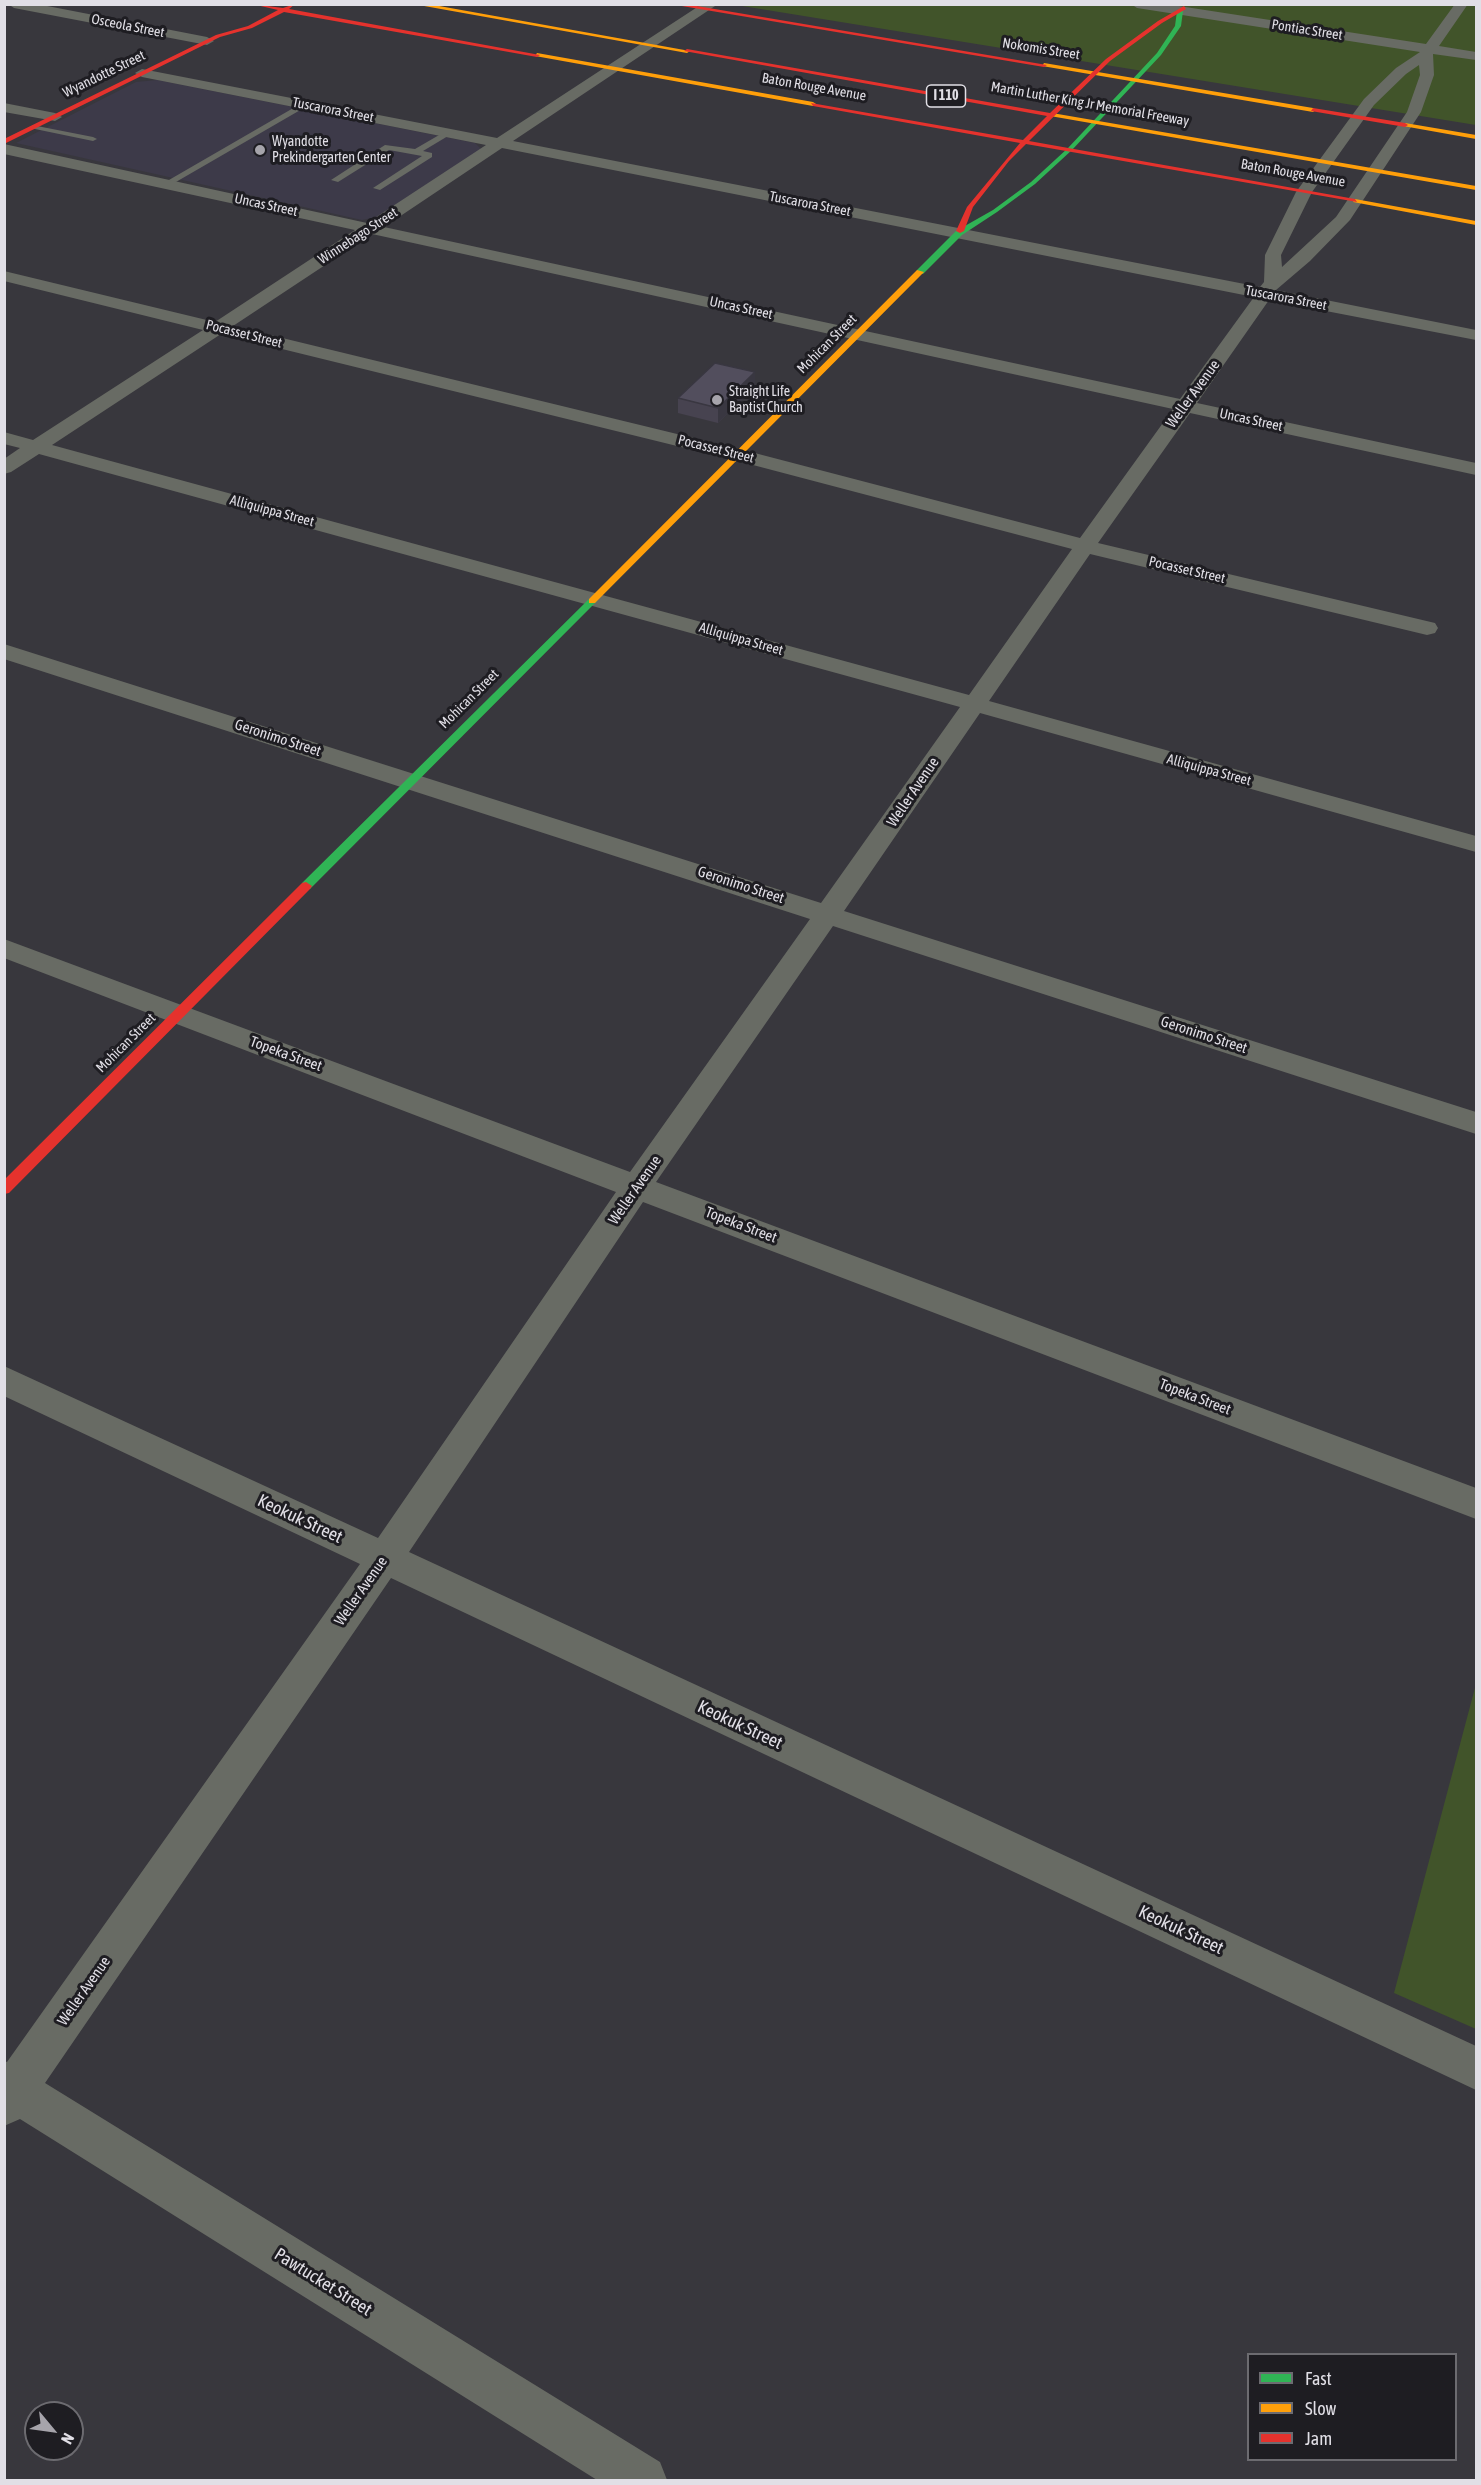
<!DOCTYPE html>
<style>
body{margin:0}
#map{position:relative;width:1481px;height:2485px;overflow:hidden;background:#38373d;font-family:"Asap Condensed",sans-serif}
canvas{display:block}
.frame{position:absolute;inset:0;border:6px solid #e1dfe6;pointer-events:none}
.legend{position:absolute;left:1247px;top:2353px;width:210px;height:108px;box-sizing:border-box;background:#1e1d22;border:2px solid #6c6b70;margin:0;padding:8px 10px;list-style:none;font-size:18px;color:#e1dfe6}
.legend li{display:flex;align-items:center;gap:12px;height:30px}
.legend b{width:30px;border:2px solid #6c6b70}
.north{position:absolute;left:24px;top:2401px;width:60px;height:60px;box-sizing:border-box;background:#1e1d22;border:2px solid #6c6b70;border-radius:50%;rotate:119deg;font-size:16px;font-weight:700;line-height:24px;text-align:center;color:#e1dfe6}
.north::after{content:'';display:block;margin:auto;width:21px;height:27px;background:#a6a4ab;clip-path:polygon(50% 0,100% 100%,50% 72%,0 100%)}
</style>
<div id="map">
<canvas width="1481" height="2485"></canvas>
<div class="frame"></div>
<ul class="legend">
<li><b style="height:8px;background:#30b455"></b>Fast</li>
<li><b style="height:8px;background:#ff9f0a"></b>Slow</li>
<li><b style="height:8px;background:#e5322d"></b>Jam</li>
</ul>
<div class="north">N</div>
</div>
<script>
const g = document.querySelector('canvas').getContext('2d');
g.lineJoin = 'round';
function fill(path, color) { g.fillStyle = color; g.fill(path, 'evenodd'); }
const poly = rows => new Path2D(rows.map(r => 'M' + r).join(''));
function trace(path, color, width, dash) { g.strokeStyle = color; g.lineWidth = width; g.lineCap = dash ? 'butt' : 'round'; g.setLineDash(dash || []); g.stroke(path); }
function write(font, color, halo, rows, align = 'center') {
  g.font = font + ' "Asap Condensed",sans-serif'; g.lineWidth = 6; g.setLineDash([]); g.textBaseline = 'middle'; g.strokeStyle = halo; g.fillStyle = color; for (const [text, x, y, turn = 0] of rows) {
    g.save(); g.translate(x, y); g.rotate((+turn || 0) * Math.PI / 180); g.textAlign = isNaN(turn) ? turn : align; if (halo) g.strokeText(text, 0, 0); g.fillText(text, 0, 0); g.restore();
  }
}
fill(poly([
 [157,80,475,143,481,149,377,217,362,220,16,143,136,82]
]), '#3d3a49');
fill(poly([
 [736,5,1476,5,1476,125],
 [1476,1684,1476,2029,1394,1993]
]), '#41542a');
fill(poly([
 [302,103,309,105,169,186,162,184,302,103],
 [32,125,93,137,97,139,93,141,35,129,32,129,32,125],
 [446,131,453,133,423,151,432,153,432,157,380,190,373,188,422,156,389,150,338,182,331,180,385,145,415,149,446,131]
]), '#686b64');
fill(poly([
 [8,4,37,4,207,37,214,41,207,45,14,8,8,4],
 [702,4,718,4,513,141,1260,287,1264,282,1265,255,1296,192,1364,99,1396,68,1420,52,1137,8,1131,4,1166,4,1426,44,1455,4,1468,4,1439,46,1476,52,1476,60,1433,54,1434,75,1421,112,1350,220,1310,261,1276,290,1476,330,1476,340,1269,300,1197,403,1476,463,1476,475,1190,413,1098,543,1435,623,1438,628,1435,633,1427,635,1090,554,989,701,1476,836,1476,852,980,713,844,911,1476,1112,1476,1134,833,926,656,1182,1476,1488,1476,1519,643,1202,409,1552,1476,2046,1476,2090,391,1578,45,2083,660,2462,667,2480,597,2480,20,2119,4,2126,4,2061,7,2062,360,1564,4,1396,4,1366,378,1538,616,1192,4,958,4,939,630,1172,810,919,4,659,4,644,821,903,960,707,39,454,11,472,4,474,4,459,20,448,4,444,4,432,33,440,203,330,4,281,4,271,215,322,355,230,4,154,4,144,367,223,486,145,142,77,135,73,142,69,497,138,702,4],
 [1419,65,1420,75,1407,112,1336,217,1282,267,1281,255,1312,192,1374,105,1406,74,1419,65],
 [502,148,1254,297,1180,399,384,227,502,148],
 [372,234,1173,409,1080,538,747,451,233,326,372,234],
 [221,334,734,460,1072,549,969,695,52,445,221,334],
 [4,103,55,113,62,117,55,121,4,112,4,103]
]), '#686b64');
fill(poly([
 [1180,9,1183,11,1181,26,1161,55,1072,150,1035,184,997,212,962,235,923,274,917,274,917,270,956,231,993,210,1031,182,1068,148,1157,53,1175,26,1177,11,1180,9],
 [589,599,597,601,310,889,302,889,302,883,589,599]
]), '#30b455');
fill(poly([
 [413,4,428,4,690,51,687,53,413,4],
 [537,53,813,102,816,104,813,106,535,56,537,53],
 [1044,63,1313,108,1316,110,1313,112,1042,66,1044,63],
 [1052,113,1476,186,1476,190,1050,116,1052,113],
 [1405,123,1476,135,1476,139,1403,126,1405,123],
 [1355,199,1476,221,1476,225,1353,202,1355,199],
 [917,270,924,272,595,603,589,603,589,599,917,270]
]), '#ff9f0a');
fill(poly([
 [252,4,283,8,295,4,289,9,540,55,537,57,284,12,252,28,220,37,4,144,4,139,216,35,248,26,278,10,252,4],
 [670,4,685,4,1047,65,1044,67,670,4],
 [1184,6,1186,9,1162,23,1110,61,1029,141,1355,199,1357,202,1026,144,1009,161,973,207,964,231,960,233,956,231,967,207,1020,143,813,106,811,103,1023,140,1047,116,684,51,687,49,1050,113,1106,59,1158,21,1184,6],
 [1313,108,1405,123,1408,125,1405,127,1311,111,1313,108],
 [306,882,312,886,310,889,9,1193,4,1194,4,1180,302,883,306,882]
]), '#e5322d');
fill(poly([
 [755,372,755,387,718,423,678,413,678,398]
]), '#474350');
fill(poly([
 [755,372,755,387,718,423,718,408]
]), '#393741');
const building = poly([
 [715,363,755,372,718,408,678,398,715,363]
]);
fill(building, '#524e5d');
trace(building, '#393741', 1.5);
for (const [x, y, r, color] of [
 [260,150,6,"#a6a4ab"],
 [717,400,6,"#a6a4ab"]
]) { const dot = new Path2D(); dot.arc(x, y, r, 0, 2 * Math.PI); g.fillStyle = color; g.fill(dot); trace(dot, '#1e1d22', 2); }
write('14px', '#e1dfe6', '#1e1d22', [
 ["Osceola Street",128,26,11],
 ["Pontiac Street",1307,30,9],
 ["Nokomis Street",1041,49,9],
 ["Wyandotte Street",104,74,-26],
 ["Baton Rouge Avenue",814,87,10],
 ["Martin Luther King Jr Memorial Freeway",1090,104,10],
 ["Tuscarora Street",333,110,11],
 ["Baton Rouge Avenue",1293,173,10],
 ["Tuscarora Street",810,204,11],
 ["Uncas Street",266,205,12],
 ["Winnebago Street",358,236,-33],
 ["Tuscarora Street",1286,298,11],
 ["Uncas Street",741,308,12],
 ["Pocasset Street",244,334,14],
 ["Mohican Street",827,344,-45],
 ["Uncas Street",1251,420,12],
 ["Pocasset Street",716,449,14],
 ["Alliquippa Street",272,511,15],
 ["Pocasset Street",1187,570,13],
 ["Alliquippa Street",741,639,16],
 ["Mohican Street",469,699,-45],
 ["Alliquippa Street",1209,770,15],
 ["Mohican Street",126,1043,-45]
]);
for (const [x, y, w] of [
 [946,96,39]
]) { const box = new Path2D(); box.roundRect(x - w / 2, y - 11, w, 22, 4.5); g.fillStyle = '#1e1d22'; g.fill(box); trace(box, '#e1dfe6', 1.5); }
write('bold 14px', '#e1dfe6', null, [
 ["I 110",946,96]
]);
write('14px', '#e1dfe6', '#1e1d22', [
 ["Wyandotte",272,142],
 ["Prekindergarten Center",272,158],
 ["Straight Life",729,392],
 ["Baptist Church",729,408]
], 'left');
write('15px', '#e1dfe6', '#1e1d22', [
 ["Weller Avenue",1193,394,-54],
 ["Geronimo Street",278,738,18],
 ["Weller Avenue",913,792,-56],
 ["Geronimo Street",741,885,18],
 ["Geronimo Street",1204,1035,18],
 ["Topeka Street",286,1054,20],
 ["Weller Avenue",635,1190,-55],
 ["Topeka Street",741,1225,21],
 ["Topeka Street",1195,1397,21],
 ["Weller Avenue",361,1591,-55],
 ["Weller Avenue",84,1991,-55]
]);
write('18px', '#e1dfe6', '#1e1d22', [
 ["Keokuk Street",300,1519,25],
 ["Keokuk Street",740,1725,25],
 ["Keokuk Street",1181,1930,25],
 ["Pawtucket Street",323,2282,32]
]);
</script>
